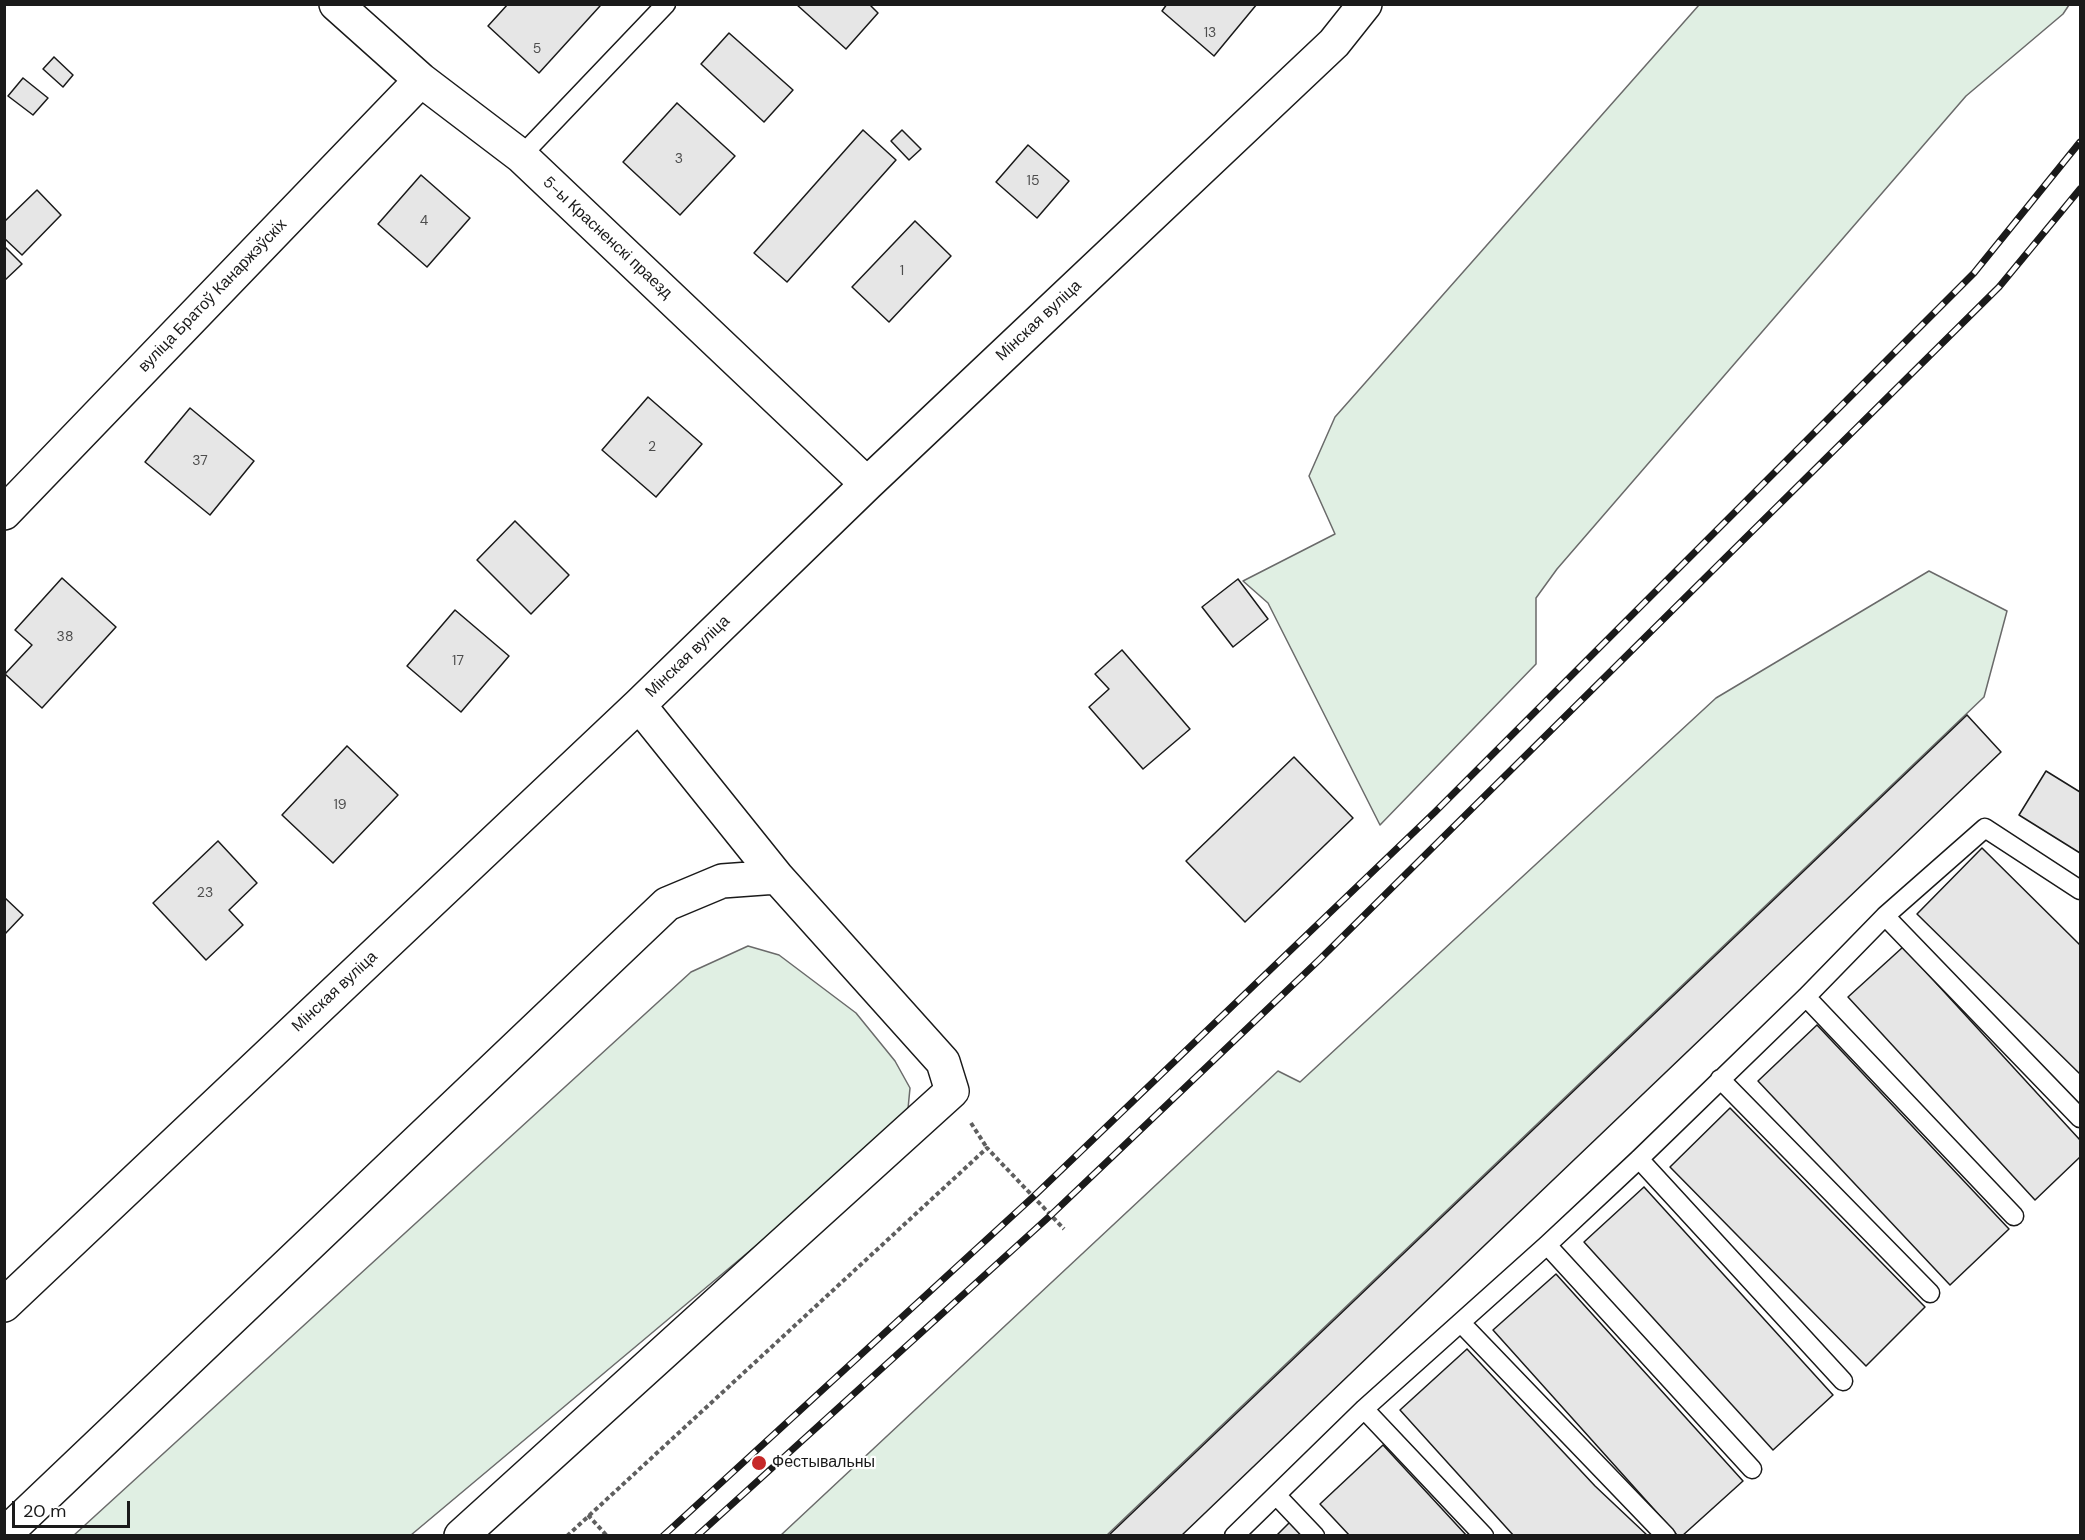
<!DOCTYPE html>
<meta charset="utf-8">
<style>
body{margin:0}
#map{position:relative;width:2085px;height:1540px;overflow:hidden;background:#fff;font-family:"DM Sans",sans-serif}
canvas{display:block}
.frame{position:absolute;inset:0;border:6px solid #1a1a1a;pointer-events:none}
.scale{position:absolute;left:12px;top:1501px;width:118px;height:27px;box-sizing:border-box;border:3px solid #1a1a1a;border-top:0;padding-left:8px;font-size:18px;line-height:21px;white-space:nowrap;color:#1a1a1a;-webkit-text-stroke:4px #fff;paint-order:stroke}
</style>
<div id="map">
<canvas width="2085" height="1540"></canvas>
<div class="frame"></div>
<div class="scale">20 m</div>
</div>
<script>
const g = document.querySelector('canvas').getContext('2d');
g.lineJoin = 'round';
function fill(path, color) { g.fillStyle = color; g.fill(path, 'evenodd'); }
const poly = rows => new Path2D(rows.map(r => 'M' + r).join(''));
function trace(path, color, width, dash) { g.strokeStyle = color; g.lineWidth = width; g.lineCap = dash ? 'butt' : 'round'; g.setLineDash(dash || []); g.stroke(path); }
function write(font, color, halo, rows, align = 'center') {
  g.font = font + ' "DM Sans",sans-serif'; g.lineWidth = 4.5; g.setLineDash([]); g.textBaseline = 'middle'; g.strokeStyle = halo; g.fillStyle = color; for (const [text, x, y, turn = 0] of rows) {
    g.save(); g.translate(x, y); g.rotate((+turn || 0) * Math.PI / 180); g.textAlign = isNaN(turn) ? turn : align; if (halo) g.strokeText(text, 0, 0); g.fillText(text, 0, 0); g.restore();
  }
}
const green = poly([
 [1699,5,2069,5,2063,14,1966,96,1557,569,1536,598,1536,664,1380,825,1268,603,1243,581,1335,534,1309,476,1335,417,1699,5],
 [1929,571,2007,611,1984,697,1107,1535,781,1535,1278,1071,1300,1082,1716,698,1929,571],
 [748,946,779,955,856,1013,895,1061,910,1088,907,1119,411,1535,73,1536,691,972,748,946]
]);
fill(green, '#e0efe3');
trace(green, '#6a6a6a', 1.5);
const building = poly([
 [508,4,599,4,600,6,539,73,488,26,508,4],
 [796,4,869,4,878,13,846,49,796,4],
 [1167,4,1257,4,1214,56,1162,11,1167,4],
 [729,33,793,90,764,122,701,64,729,33],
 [54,57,73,75,63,87,43,69,54,57],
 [23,78,48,98,33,115,8,96,23,78],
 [677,103,735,156,680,215,623,162,677,103],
 [863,130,896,160,787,282,754,253,863,130],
 [902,130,921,149,909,160,891,141,902,130],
 [1028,145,1069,181,1037,218,996,182,1028,145],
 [421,175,470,218,427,267,378,224,421,175],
 [37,190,61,215,22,255,4,238,4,222,37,190],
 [915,221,951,256,889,322,852,287,915,221],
 [4,246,22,264,4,281,4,246],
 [648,397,702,444,656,497,602,450,648,397],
 [190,408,254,461,210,515,145,462,190,408],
 [515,521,569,575,531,614,477,560,515,521],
 [62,578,116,627,42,708,5,674,32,645,15,630,62,578],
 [1238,579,1268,619,1233,647,1202,607,1238,579],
 [455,610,509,656,461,712,407,666,455,610],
 [1122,650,1190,729,1143,769,1089,707,1109,689,1095,674,1122,650],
 [1967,715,2001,752,1397,1329,1181,1536,1108,1536,1967,715],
 [347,746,398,795,333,863,282,815,347,746],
 [1294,757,1353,818,1245,922,1186,861,1294,757],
 [2046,771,2080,792,2080,853,2019,815,2046,771],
 [218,841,257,883,229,910,243,925,206,960,153,903,218,841],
 [1982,848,2080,945,2080,1074,1917,914,1982,848],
 [4,897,23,915,4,935,4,897],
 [1903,947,2080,1140,2080,1157,2035,1200,1848,997,1903,947],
 [1817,1025,2009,1229,1950,1285,1758,1081,1817,1025],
 [1730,1108,1925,1307,1866,1366,1670,1167,1730,1108],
 [1644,1187,1833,1395,1773,1450,1584,1242,1644,1187],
 [1556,1274,1743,1481,1682,1536,1678,1536,1493,1330,1556,1274],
 [1467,1349,1595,1486,1648,1536,1514,1536,1400,1410,1467,1349],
 [1383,1445,1467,1536,1350,1536,1320,1504,1383,1445],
 [1290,1522,1302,1536,1276,1536,1290,1522]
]);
fill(building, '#e6e6e6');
trace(building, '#1a1a1a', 1.5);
const lane = poly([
 [521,156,666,4],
 [1885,916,2080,1118],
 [1806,997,2014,1216],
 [1720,1079,1930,1293],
 [1639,1159,1843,1381],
 [1547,1245,1752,1469],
 [1461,1323,1666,1536],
 [1364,1409,1484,1536],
 [1277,1496,1315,1536],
 [1234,1536,1364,1409,1547,1245,1639,1159,1806,997,1885,916,1985,828,2080,890]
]);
const street = poly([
 [336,4,421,80,521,156,867,484],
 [4,513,421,80],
 [639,705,777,877],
 [4,1305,639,705,867,484,1334,43,1365,4],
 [4,1535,667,904,722,881,777,877,943,1062,952,1091,461,1536]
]);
trace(lane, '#1a1a1a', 21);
trace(street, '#1a1a1a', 36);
trace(poly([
 [971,1123,987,1148],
 [588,1515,607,1536],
 [567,1536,987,1148,1064,1229]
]), '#5f5f5f', 4, [4.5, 3]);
trace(lane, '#fff', 18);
trace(street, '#fff', 33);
const rail = poly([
 [663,1536,1033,1197,1435,812,1974,273,2080,142],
 [697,1536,1051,1215,1319,960,1999,287,2080,189]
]);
trace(rail, '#1a1a1a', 7);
trace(rail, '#fff', 4.5, [14]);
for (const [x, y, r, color] of [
 [759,1463,8,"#c62828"]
]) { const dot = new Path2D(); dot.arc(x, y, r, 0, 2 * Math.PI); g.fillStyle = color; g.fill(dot); trace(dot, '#fff', 2); }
write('14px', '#4d4d4d', null, [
 ["13",1210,33],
 ["5",537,49],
 ["3",679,159],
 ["15",1033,181],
 ["4",424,221],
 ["1",902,271],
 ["2",652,447],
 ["37",200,461],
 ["38",65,637],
 ["17",458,661],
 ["19",340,805],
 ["23",205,893]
]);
write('16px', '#1a1a1a', '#fff', [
 ["5-ы Красненскі праезд",607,238,43],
 ["вуліца Братоў Канаржэўскіх",213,296,-46],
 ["Мінская вуліца",1039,321,-43],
 ["Мінская вуліца",688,657,-44],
 ["Мінская вуліца",335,992,-43]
]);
write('16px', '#1a1a1a', '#fff', [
 ["Фестывальны",772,1463]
], 'left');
</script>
